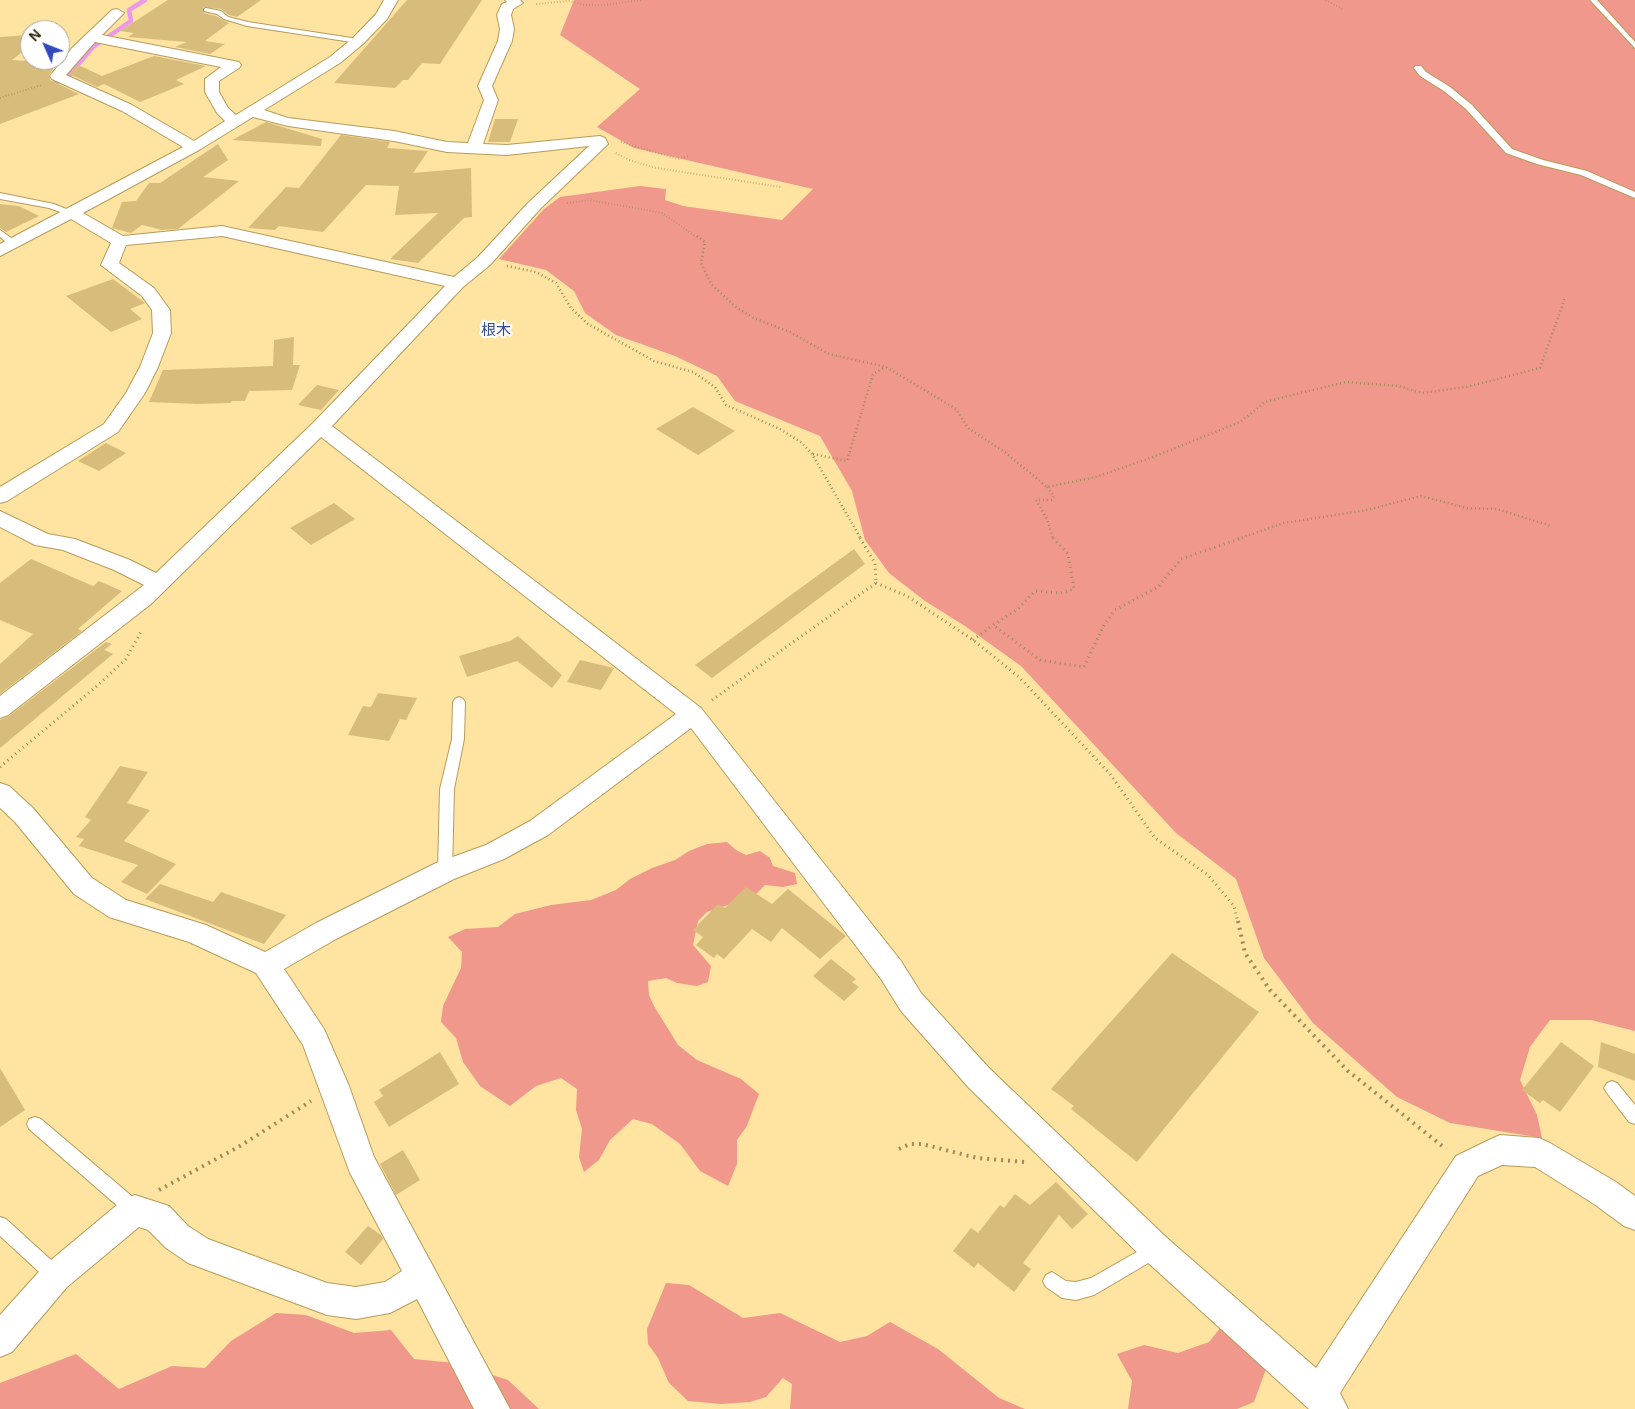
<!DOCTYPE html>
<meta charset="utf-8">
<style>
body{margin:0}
#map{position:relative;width:1635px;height:1409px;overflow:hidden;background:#fee3a1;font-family:Helvetica,sans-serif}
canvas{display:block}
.north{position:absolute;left:20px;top:20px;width:50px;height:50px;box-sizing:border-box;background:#fff;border:1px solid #aba79c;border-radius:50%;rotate:314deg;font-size:14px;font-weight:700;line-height:20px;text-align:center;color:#2d2307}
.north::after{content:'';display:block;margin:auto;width:18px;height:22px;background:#304abb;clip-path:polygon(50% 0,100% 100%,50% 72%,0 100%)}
</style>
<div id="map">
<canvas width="1635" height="1409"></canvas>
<div class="north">N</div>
</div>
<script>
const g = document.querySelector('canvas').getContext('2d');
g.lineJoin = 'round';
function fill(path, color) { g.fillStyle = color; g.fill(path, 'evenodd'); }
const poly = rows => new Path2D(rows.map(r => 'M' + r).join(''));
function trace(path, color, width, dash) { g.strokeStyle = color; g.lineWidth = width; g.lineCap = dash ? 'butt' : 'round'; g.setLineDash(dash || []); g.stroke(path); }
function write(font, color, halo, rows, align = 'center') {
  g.font = font + ' Helvetica,"Noto Sans JP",sans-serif'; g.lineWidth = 4.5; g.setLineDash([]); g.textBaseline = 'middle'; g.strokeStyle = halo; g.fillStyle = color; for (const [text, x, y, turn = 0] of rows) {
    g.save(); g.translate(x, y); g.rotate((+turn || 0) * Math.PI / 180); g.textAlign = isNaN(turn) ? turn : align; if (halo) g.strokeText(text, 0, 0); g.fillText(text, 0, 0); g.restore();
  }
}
fill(poly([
 [574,0,1635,0,1635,1031,1591,1020,1550,1020,1530,1047,1520,1080,1537,1115,1542,1138,1450,1123,1397,1097,1313,1023,1264,958,1236,879,1176,833,1021,666,965,626,925,601,889,573,865,540,852,491,820,436,735,401,717,376,675,356,616,335,585,313,574,291,546,270,499,259,544,209,560,197,640,186,666,189,665,200,683,206,782,220,813,189,634,148,597,127,640,89,560,35],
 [727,842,736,850,746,855,760,851,770,858,773,866,795,873,797,884,783,887,765,885,756,894,740,901,707,912,698,921,693,945,711,966,708,982,697,986,677,983,666,978,648,981,649,995,654,1006,678,1045,697,1060,741,1079,759,1094,747,1126,737,1140,737,1164,728,1186,700,1171,680,1144,652,1124,633,1119,610,1140,599,1160,584,1172,579,1157,582,1129,576,1110,577,1089,561,1078,536,1086,510,1106,480,1086,463,1062,456,1038,441,1022,443,1006,461,968,462,952,448,937,465,929,498,927,515,914,551,905,591,900,616,890,630,879,652,868,675,860,689,851,707,844],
 [666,1283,689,1285,743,1318,780,1313,840,1342,867,1336,890,1322,938,1349,999,1398,1025,1409,790,1409,792,1384,783,1378,766,1397,750,1402,721,1404,688,1401,669,1383,658,1358,648,1344,647,1329],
 [276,1313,306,1315,354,1333,391,1330,414,1359,455,1363,508,1380,539,1409,0,1409,0,1383,76,1354,119,1389,172,1366,205,1368,231,1341],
 [1225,1322,1266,1369,1254,1402,1237,1409,1128,1409,1132,1381,1117,1354,1144,1345,1178,1353,1209,1342]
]), '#f0988c');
trace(poly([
 [48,87,69,75,93,47,131,21,129,10,145,0]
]), '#eb99e8', 4.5);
fill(poly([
 [168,0,261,0,237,17,229,15,221,9,203,7,204,13,216,16,229,23,205,41,225,44,210,54,175,47,187,42,128,37,134,33,120,31],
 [407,0,482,0,440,64,422,63,408,80,403,80,395,88,334,83],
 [27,35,21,53,12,60,57,63,49,75,50,80,79,94,0,124,0,37],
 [154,56,206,66,176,80,184,84,140,102,104,84,97,87,69,74,78,65,102,76],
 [495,119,518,119,510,142,488,142],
 [266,122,322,139,321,146,232,140],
 [341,135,390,142,387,148,428,151,413,173,471,168,472,217,464,218,418,263,390,259,438,213,395,215,399,186,366,185,323,232,279,226,275,230,248,228,286,187,299,188],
 [218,144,228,160,203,177,239,181,178,229,162,230,142,225,131,233,112,228,122,202,136,201,149,183,160,183],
 [0,204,19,206,39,216,6,232,0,228],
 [113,279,145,303,130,309,142,319,111,332,66,296],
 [294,337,293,365,300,365,292,390,249,391,245,401,232,401,230,403,197,404,149,402,163,370,273,366,274,340],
 [317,385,339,390,321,410,298,405],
 [693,407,735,431,698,455,656,429],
 [106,443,126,453,99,471,78,461],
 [334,503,355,519,311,545,290,528],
 [854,549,865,564,712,678,695,665],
 [31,559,93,586,99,581,122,591,78,629,82,631,0,694,0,664,33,634,0,620,0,583],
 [518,636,562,675,552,688,517,661,467,677,459,656,510,641],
 [106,642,112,644,104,650,113,654,0,748,0,720,9,716],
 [580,660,614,668,601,690,567,682],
 [378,693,417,698,406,720,400,719,389,741,348,735,363,706,371,707],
 [120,766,148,772,127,803,150,810,124,841,176,864,147,894,121,882,138,865,79,846,84,839,76,837,91,820,85,817],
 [160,884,213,902,221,892,286,915,264,944,145,899],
 [746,887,772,904,788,889,846,936,820,959,782,928,771,942,752,929,724,959,717,954,714,958,696,945,703,937,693,930,718,904,725,908],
 [1172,953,1259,1012,1137,1162,1071,1109,1074,1106,1051,1089],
 [831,959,856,979,852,982,859,987,844,1001,813,976],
 [1561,1042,1594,1066,1560,1112,1543,1100,1540,1103,1522,1090],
 [1601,1042,1635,1054,1635,1081,1598,1067],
 [440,1052,459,1084,389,1127,374,1102,383,1096,379,1090],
 [0,1068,25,1110,0,1127],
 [403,1150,420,1180,396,1195,380,1164],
 [1056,1182,1088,1214,1072,1229,1059,1215,1023,1263,1031,1269,1014,1292,978,1263,974,1268,953,1251,971,1228,978,1233,1000,1205,1004,1208,1015,1194,1030,1205],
 [368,1226,381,1235,383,1239,361,1265,345,1252]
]), '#d7bc7c');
const service = poly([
 [1590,0,1597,0,1635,42,1635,48,1590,0],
 [206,8,221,11,228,17,248,22,358,39,362,41,358,43,247,26,224,19,217,14,204,11,204,9,206,8],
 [1415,66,1421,66,1426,72,1450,87,1472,105,1512,149,1543,160,1587,171,1635,192,1635,198,1581,175,1537,164,1506,153,1466,109,1444,91,1420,76,1414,68,1415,66],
 [0,193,54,204,76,213,72,216,49,208,0,199,0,193],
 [0,230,17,242,17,246,11,246,0,237,0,230],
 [459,697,463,699,465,702,464,739,454,789,452,871,450,875,445,877,440,875,438,871,440,789,452,739,453,702,455,699,459,697],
 [1612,1081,1617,1083,1635,1105,1635,1124,1629,1122,1607,1093,1604,1088,1607,1083,1612,1081],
 [35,1117,41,1119,141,1204,143,1210,141,1216,135,1218,129,1216,29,1129,27,1124,29,1119,35,1117],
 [0,1217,6,1219,62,1270,65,1276,62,1282,56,1285,50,1282,0,1236,0,1217],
 [1156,1241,1162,1243,1164,1249,1162,1255,1094,1295,1076,1300,1062,1298,1046,1287,1043,1281,1046,1275,1052,1272,1066,1281,1076,1282,1091,1278,1156,1241]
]);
const minor = poly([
 [384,0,398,0,387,19,363,44,340,63,264,110,288,118,394,131,447,142,468,143,484,100,478,86,498,41,500,29,497,15,502,4,507,2,505,0,520,0,523,3,513,9,511,15,514,29,512,41,492,86,498,100,483,144,507,145,600,136,605,138,608,144,540,209,490,265,463,287,332,426,701,708,901,961,921,993,989,1068,1167,1238,1316,1368,1456,1156,1489,1140,1500,1135,1539,1138,1550,1143,1616,1182,1635,1196,1635,1230,1624,1226,1594,1204,1535,1167,1502,1165,1478,1176,1340,1393,1348,1409,1309,1409,1145,1260,969,1088,901,1011,881,979,691,728,548,835,504,859,454,879,336,939,284,969,324,1029,349,1086,374,1157,510,1409,474,1409,417,1299,390,1313,356,1319,327,1315,188,1263,166,1248,148,1230,139,1227,67,1287,12,1352,0,1357,0,1315,45,1265,124,1199,135,1195,169,1206,188,1226,208,1239,327,1283,356,1287,385,1282,402,1271,350,1173,303,1045,256,973,189,942,109,917,74,894,15,822,0,808,0,783,9,786,33,808,92,878,126,900,206,925,265,952,316,923,436,863,486,845,530,821,676,714,321,437,151,604,8,715,0,718,0,696,144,585,114,570,63,550,35,545,0,527,0,511,48,534,75,539,130,560,156,573,313,423,445,286,222,236,126,245,119,263,154,288,170,310,171,333,158,367,145,393,118,432,7,501,0,503,0,487,104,424,126,393,140,367,153,333,152,310,142,296,101,265,111,243,71,219,0,256,0,244,183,147,122,111,52,79,50,76,72,48,112,10,117,9,124,13,102,35,239,62,241,65,239,68,219,81,219,92,228,108,236,115,330,57,353,38,376,14,384,0],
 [95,42,221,67,205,79,205,92,217,113,225,121,194,141,132,105,66,75,95,42],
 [253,117,288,126,394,141,447,152,507,155,589,146,528,203,478,257,454,277,222,226,123,236,83,213,199,150,253,117]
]);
trace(service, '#b69c5c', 2);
trace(minor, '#b69c5c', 2);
trace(poly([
 [1326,0,1344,10],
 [536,4,569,1,585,5,605,5,641,0],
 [0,98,42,85],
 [621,142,678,159,689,156],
 [616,153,629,160,656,168,781,187],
 [567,203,590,200,662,213,698,238]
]), '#9d8a59', 2, [0.5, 2.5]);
trace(poly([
 [697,236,705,242,701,263,712,285,737,308,756,319,790,332,829,354,886,367,956,409,968,428,1006,453,1047,487,1096,477,1153,457,1240,422,1265,402,1296,394,1346,382,1398,386,1422,393,1466,387,1540,368,1565,298],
 [507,266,536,272,556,283,571,308,588,324,654,361,693,372,715,387,726,405,780,429,802,443,812,454,861,539],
 [813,454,847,461,873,374,885,367],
 [1047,487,1054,496,1052,500,1036,500,1047,519,1053,539],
 [1238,539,1284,523,1367,510,1421,496,1467,508,1497,509,1551,526]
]), '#9d8a59', 2.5, [1, 3]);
trace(poly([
 [860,538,875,563,876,583],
 [1053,538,1068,554,1074,589,1059,593,1035,591,1018,609,993,625,1040,660,1084,667,1104,625,1115,610,1158,587,1181,559,1242,538],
 [876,583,907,596,973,640,1019,677,1110,774,1155,838,1208,875,1234,906,1238,922],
 [973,640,993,625],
 [712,700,876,583],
 [0,767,98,685,126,659,142,630]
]), '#9d8a59', 3, [1, 4]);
trace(poly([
 [1238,921,1245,953,1270,990,1348,1071,1446,1149],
 [899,1149,910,1144,922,1144,977,1158,1025,1162],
 [159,1190,240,1146,311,1101]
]), '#9d8a59', 4, [2, 5]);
fill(service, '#fff');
fill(minor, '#fff');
write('15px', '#384c86', '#fff', [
 ["根木",496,331]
]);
</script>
